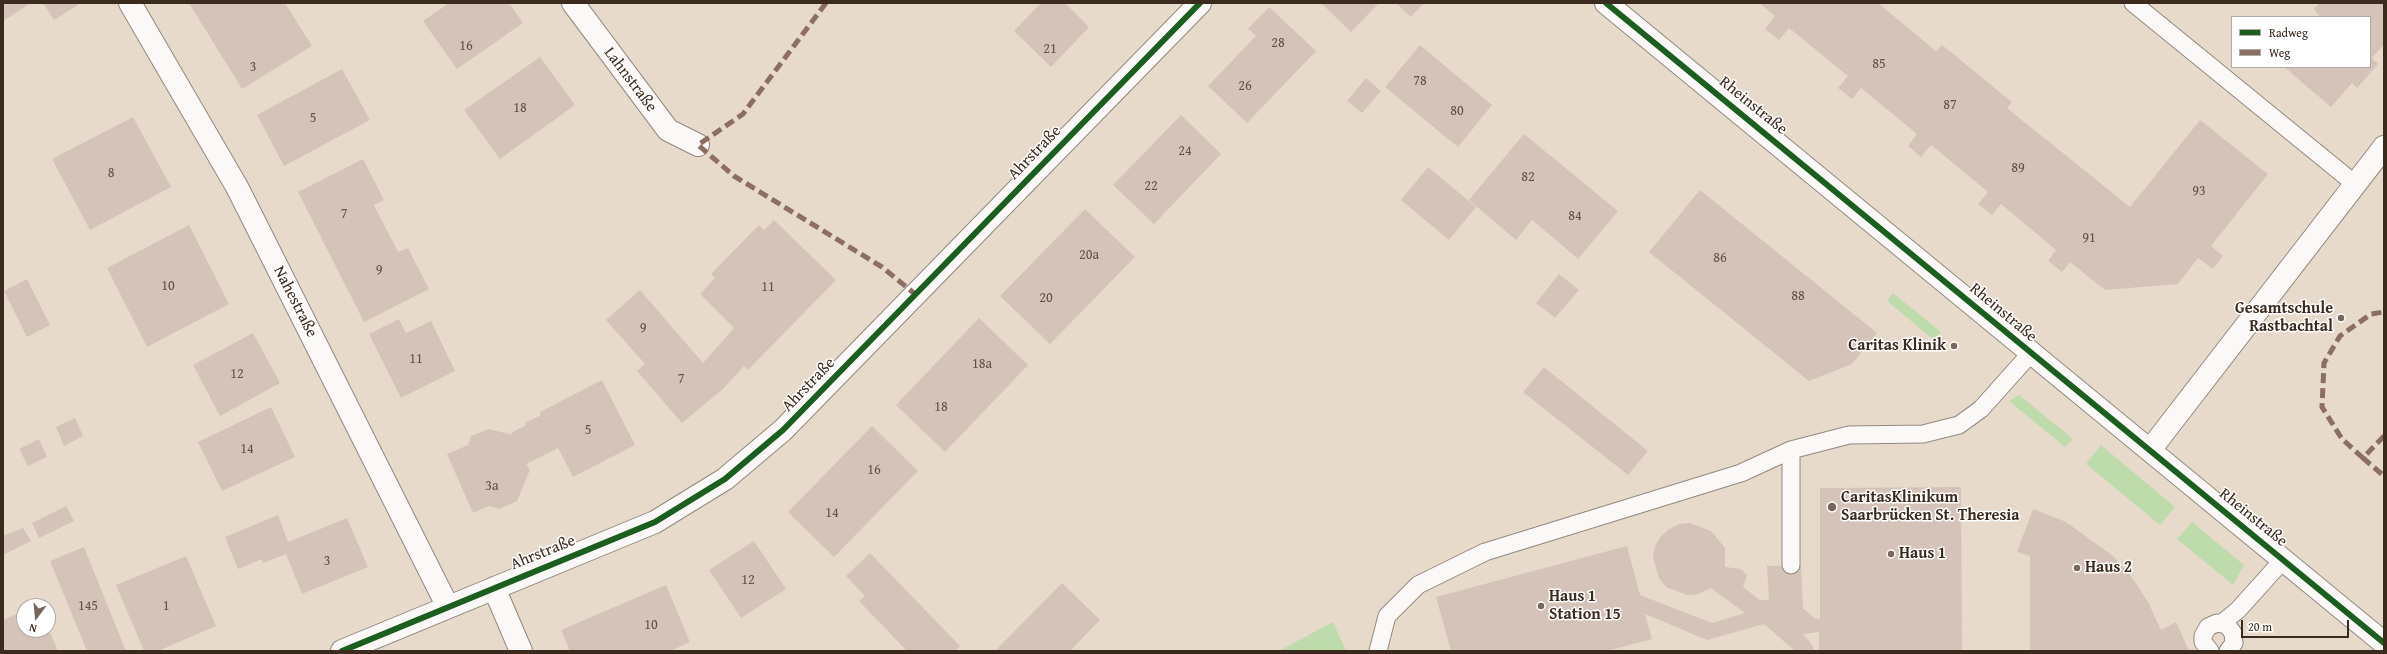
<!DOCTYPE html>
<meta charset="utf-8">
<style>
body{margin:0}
#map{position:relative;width:2387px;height:654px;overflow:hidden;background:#e7dacb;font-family:"Gentium Book Plus",serif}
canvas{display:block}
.frame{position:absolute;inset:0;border:4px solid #3b2a1e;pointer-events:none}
.legend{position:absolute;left:2231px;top:16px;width:140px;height:52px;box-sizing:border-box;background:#fff;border:1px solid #b1aaa5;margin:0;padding:5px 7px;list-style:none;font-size:12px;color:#3b2a1e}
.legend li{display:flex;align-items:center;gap:8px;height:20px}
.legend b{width:20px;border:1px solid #b1aaa5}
.north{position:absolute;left:16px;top:598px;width:40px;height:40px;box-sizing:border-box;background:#fff;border:1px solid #b1aaa5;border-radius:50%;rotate:196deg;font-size:11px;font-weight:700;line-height:16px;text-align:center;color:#3b2a1e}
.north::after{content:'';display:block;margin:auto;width:14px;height:18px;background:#77685b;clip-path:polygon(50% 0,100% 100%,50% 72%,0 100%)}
.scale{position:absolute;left:2241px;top:620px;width:108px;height:18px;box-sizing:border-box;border:2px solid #3b2a1e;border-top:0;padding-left:5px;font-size:12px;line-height:14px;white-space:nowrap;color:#3b2a1e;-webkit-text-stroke:3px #fff;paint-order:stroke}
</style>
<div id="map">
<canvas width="2387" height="654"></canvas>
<div class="frame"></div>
<ul class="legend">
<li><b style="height:5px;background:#1b5e20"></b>Radweg</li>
<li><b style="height:5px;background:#8d6e63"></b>Weg</li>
</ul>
<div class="north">N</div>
<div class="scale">20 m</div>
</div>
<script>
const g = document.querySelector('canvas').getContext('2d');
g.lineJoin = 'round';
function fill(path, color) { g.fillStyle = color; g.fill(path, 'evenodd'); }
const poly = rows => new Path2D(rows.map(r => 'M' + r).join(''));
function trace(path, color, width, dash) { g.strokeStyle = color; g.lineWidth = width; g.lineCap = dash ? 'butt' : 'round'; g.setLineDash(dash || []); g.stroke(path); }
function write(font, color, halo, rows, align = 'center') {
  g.font = font + ' "Gentium Book Plus",serif'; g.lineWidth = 3; g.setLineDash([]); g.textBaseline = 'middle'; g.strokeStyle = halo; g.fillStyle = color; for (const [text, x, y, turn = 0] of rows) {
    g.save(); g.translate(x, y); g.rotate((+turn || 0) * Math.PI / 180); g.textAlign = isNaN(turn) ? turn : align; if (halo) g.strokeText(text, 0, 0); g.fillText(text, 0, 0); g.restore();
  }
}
fill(poly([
 [1893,293,1941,332,1934,340,1887,301],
 [2019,395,2073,439,2065,447,2009,401],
 [2101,445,2175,507,2160,525,2086,464],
 [2192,522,2244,565,2233,585,2177,539],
 [1333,622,1346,651,1279,651]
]), '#bedbac');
fill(poly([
 [3,3,31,3,3,21],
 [43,3,77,3,78,5,54,20],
 [189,3,285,3,312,46,242,89],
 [449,3,509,3,523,23,457,69,423,21],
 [1041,3,1065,3,1089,27,1051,67,1014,31],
 [1321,3,1379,3,1351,32],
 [1396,3,1424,3,1411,17],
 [1759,3,1878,3,1936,51,1942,45,2012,102,2007,108,2130,207,2200,120,2268,174,2211,246,2223,256,2213,269,2198,258,2178,284,2105,290,2070,262,2062,272,2048,261,2056,250,2001,204,1992,215,1978,204,1988,192,1931,145,1921,157,1908,146,1917,134,1861,88,1852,99,1838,88,1848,76,1789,28,1779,40,1765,29,1775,16],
 [2319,3,2384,3,2384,44,2372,58,2378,64,2357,88,2352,83,2331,107,2284,67,2370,67,2370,17,2320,17,2314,9],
 [1269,7,1316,51,1247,123,1208,86,1256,36,1248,29],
 [1420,45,1492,105,1458,147,1385,87],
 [540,57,575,105,500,159,464,110],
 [342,69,370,120,284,166,257,115],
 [1366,78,1381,91,1362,113,1347,101],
 [1181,115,1221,154,1154,224,1113,185],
 [133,117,171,187,90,230,52,159],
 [1524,134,1618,211,1578,259,1532,220,1516,240,1469,200],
 [363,159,384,200,374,205,398,252,408,248,429,289,364,322,298,192],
 [1428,167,1476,207,1449,240,1401,200],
 [1700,190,1877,333,1852,364,1809,381,1649,252],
 [1085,209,1135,257,1050,344,1000,296],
 [774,220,836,280,748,370,744,366,724,388,682,423,637,371,645,364,606,320,640,290,703,363,734,328,700,294,715,278,711,274,759,225,764,230],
 [189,225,229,304,147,347,107,268],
 [1559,274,1579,290,1555,318,1536,303],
 [27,279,50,325,27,337,4,291],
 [979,318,1028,365,945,452,896,405],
 [399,319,406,333,431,321,455,371,401,398,369,334],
 [253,333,280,383,220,416,193,365],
 [1544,367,1648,451,1628,475,1523,392],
 [602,380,635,445,573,477,558,448,526,464,530,470,517,501,499,509,489,506,473,513,447,454,468,445,471,436,489,429,513,435,511,433,526,425,525,423,541,415,540,412],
 [271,407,295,457,222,491,198,442],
 [75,418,83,436,64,446,56,427],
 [872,426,918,471,834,557,788,512],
 [39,439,47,457,28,466,19,449],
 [1961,487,1962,651,1819,651,1819,632,1803,634,1813,646,1814,651,1795,651,1764,624,1707,640,1645,614,1652,639,1607,651,1451,651,1436,597,1627,546,1640,595,1712,623,1745,613,1711,588,1698,594,1687,595,1666,587,1659,578,1653,557,1655,546,1661,536,1669,529,1679,524,1690,523,1711,531,1725,548,1725,567,1741,569,1747,575,1743,587,1760,600,1769,600,1767,566,1801,565,1803,608,1814,618,1820,619,1820,488],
 [66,506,74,521,39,538,32,523],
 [2033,509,2066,522,2113,556,2134,580,2149,604,2161,630,2176,622,2189,651,2030,651,2030,556,2017,552],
 [278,515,288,542,347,518,368,567,302,594,286,554,263,563,262,559,238,569,225,537],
 [23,528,31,541,3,555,3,536],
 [754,541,786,589,741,618,709,570],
 [84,547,126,651,87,651,50,561],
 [870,553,960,646,955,651,907,651,859,601,865,596,846,576],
 [186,556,216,626,158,651,144,651,116,585],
 [1062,583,1100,620,1070,651,995,651],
 [666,585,690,642,670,651,570,651,561,630],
 [24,611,24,630,49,630,58,651,3,651,3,620]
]), '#d5c3ba');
const service = poly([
 [2133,3,2355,184],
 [1791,565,1791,450],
 [2222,623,2238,610,2283,560],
 [1378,651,1387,616,1418,585,1485,552,1741,473,1791,450,1849,435,1923,434,1959,425,1981,409,2031,353],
 [2210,651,2203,642,2203,636,2208,627,2217,623,2227,625,2233,633,2234,643,2228,651]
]);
const minor = poly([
 [130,3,237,187,448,607],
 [573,3,668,130,698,145],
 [2150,450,2384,147],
 [494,588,521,651],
 [342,651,655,522,725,479,783,430,1200,3]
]);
const tertiary = poly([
 [1606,3,2384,643]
]);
trace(service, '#92897f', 19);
trace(minor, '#92897f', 24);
trace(tertiary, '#92897f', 24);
trace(service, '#fbf9f7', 17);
trace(minor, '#fbf9f7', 22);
trace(tertiary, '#fbf9f7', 22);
trace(poly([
 [826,3,743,114,698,145,734,176,882,267,915,294],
 [2384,436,2363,458,2384,476],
 [2363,458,2342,439,2322,407,2324,363,2340,336,2371,314,2384,312]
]), '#8d6e63', 5, [10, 5]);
trace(poly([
 [1606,3,2384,643],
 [342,651,655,522,725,479,783,430,1200,3]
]), '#1b5e20', 6);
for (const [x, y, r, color] of [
 [2341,318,4,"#77685b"],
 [1954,346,4,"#77685b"],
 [1832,507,5,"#77685b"],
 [1891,554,4,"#77685b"],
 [2077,568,4,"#77685b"],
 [1541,606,4,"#77685b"]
]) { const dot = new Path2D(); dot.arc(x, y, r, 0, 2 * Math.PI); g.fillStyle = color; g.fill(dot); trace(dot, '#fff', 1.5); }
write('14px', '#625146', null, [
 ["28",1278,43],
 ["16",466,46],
 ["21",1050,49],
 ["85",1879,64],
 ["3",253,67],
 ["78",1420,81],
 ["26",1245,86],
 ["87",1950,105],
 ["18",520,108],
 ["80",1457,111],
 ["5",313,118],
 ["24",1185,151],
 ["89",2018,168],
 ["8",111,173],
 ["82",1528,177],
 ["22",1151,186],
 ["93",2199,191],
 ["7",344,214],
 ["84",1575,216],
 ["91",2089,238],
 ["20a",1089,255],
 ["86",1720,258],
 ["9",379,270],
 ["10",168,286],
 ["11",768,287],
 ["88",1798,296],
 ["20",1046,298],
 ["9",643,328],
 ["11",416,359],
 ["18a",982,364],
 ["12",237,374],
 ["7",681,379],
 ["18",941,407],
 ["5",588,430],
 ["14",247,449],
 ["16",874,470],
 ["3a",492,486],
 ["14",832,513],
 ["3",327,561],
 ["12",748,580],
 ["145",88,606],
 ["1",166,606],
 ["10",651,625]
]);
write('16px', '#3b2a1e', '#fff', [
 ["Lahnstraße",630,80,53],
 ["Rheinstraße",1753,106,39],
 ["Ahrstraße",1035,153,-46],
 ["Nahestraße",295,302,63],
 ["Rheinstraße",2003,313,40],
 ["Ahrstraße",809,385,-46],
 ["Rheinstraße",2253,518,39],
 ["Ahrstraße",543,553,-22]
]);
write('bold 16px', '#3b2a1e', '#fff', [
 ["Gesamtschule",2333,309,"right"],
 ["Rastbachtal",2333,327,"right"],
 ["Caritas Klinik",1946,346,"right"],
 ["CaritasKlinikum",1841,498],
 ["Saarbrücken St. Theresia",1841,516],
 ["Haus 1",1899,554],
 ["Haus 2",2085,568],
 ["Haus 1",1549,597],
 ["Station 15",1549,615]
], 'left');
</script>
